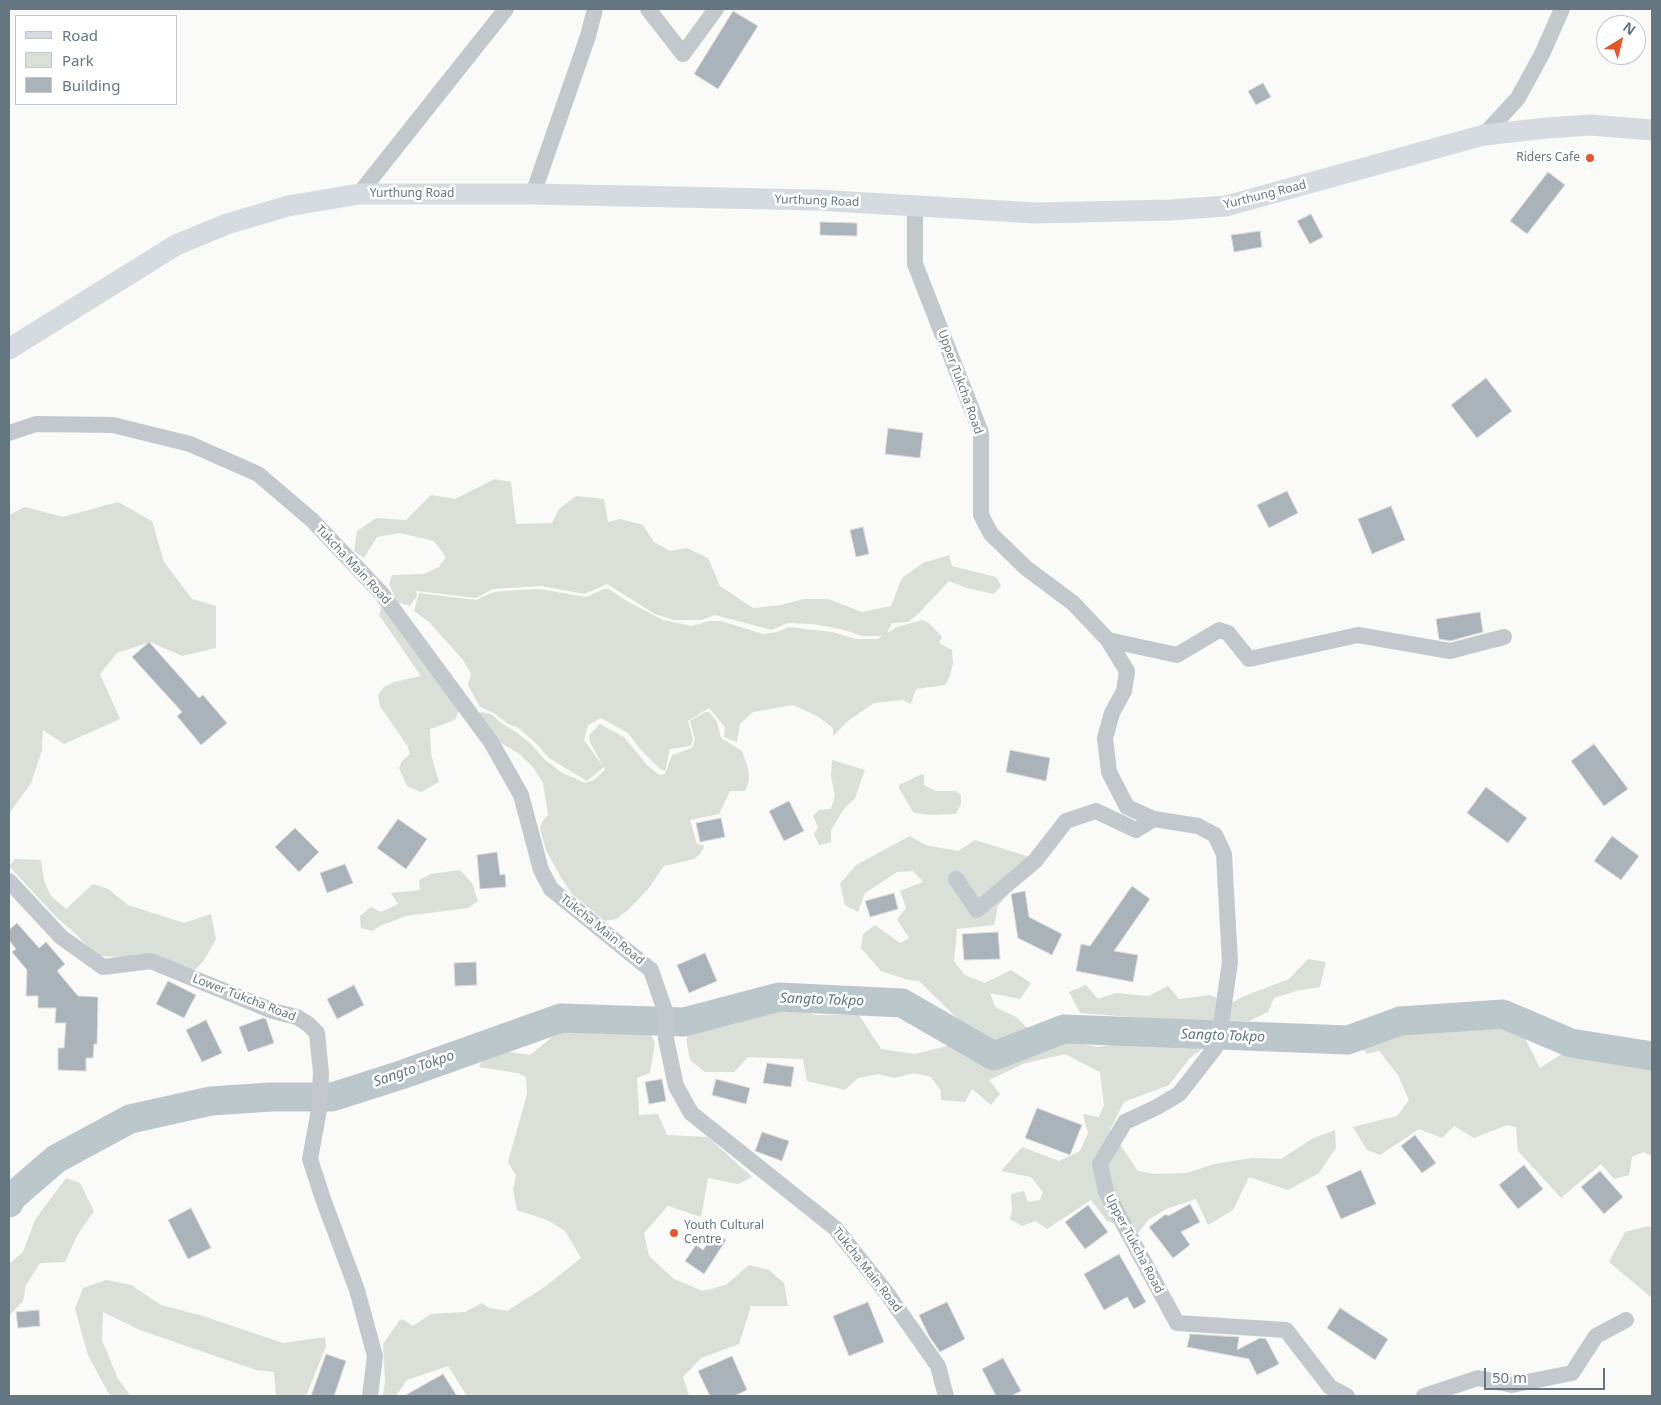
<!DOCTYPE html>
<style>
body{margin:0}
#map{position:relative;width:1661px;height:1405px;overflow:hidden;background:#fafaf8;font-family:"Noto Sans",sans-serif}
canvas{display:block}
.frame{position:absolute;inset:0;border:10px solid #657683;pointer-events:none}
.legend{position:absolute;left:15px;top:15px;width:162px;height:90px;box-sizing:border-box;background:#fff;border:1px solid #c1c8cd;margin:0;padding:6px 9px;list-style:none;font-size:15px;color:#657683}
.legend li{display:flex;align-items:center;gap:10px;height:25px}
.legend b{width:25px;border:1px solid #c1c8cd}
.north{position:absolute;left:1596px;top:15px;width:50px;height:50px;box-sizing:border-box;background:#fff;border:1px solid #c1c8cd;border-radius:50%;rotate:36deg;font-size:14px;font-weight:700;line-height:20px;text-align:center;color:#657683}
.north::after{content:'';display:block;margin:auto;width:18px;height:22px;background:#e4572e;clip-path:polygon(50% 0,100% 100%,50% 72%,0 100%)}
.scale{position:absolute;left:1484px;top:1368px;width:121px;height:22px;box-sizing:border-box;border:2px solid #657683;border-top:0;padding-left:6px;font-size:15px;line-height:18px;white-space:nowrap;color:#657683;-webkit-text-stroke:4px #fff;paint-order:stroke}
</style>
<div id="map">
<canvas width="1661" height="1405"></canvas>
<div class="frame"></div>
<ul class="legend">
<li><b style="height:6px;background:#d6dbdf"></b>Road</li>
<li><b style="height:14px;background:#dadfd7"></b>Park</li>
<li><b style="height:14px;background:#aab3b9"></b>Building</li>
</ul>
<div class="north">N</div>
<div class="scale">50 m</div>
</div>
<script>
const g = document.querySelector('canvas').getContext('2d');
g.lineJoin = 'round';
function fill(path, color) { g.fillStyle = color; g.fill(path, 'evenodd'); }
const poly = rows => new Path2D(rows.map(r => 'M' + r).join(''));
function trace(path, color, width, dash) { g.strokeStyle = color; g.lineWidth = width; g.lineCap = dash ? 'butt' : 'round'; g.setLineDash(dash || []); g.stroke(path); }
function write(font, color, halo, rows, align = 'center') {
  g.font = font + ' "Noto Sans",sans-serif'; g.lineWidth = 5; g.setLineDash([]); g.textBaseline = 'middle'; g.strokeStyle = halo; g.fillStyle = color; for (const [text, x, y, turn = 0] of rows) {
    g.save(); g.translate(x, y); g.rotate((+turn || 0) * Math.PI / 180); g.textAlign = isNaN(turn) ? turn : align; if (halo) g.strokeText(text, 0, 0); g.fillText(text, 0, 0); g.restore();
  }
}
fill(poly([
 [495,479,511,482,516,524,552,523,559,509,576,496,604,499,608,522,620,519,643,525,654,542,670,551,687,548,708,558,720,586,753,608,781,605,804,599,828,599,862,612,891,606,902,578,923,563,949,555,952,566,996,577,1001,586,994,594,967,588,949,581,918,614,908,622,892,623,887,633,897,627,922,620,929,623,942,637,939,643,952,650,953,663,950,676,945,685,916,689,911,704,903,700,874,703,849,720,833,736,833,728,817,716,793,705,753,712,740,724,737,742,724,737,725,727,709,708,688,721,693,739,691,746,670,749,665,771,660,769,640,749,628,733,601,718,588,725,584,740,603,766,590,742,589,735,600,724,624,737,646,764,659,775,665,774,672,755,692,748,695,739,690,721,705,712,709,712,717,722,721,738,742,751,748,768,749,780,745,791,730,791,719,814,690,820,697,844,703,845,704,848,699,855,694,859,664,866,648,889,628,910,616,919,605,921,572,894,560,876,546,850,540,828,542,822,548,815,543,783,533,767,518,753,498,741,479,717,481,712,491,714,500,722,516,732,530,743,544,759,561,772,585,783,594,780,605,770,604,767,587,781,549,758,537,744,517,727,508,724,494,713,480,707,468,685,471,674,463,660,429,622,414,611,419,593,476,600,494,592,517,590,540,589,586,597,604,589,609,589,625,600,663,620,692,626,709,621,721,621,763,634,777,632,789,627,832,632,856,639,878,639,882,636,862,636,841,629,812,624,788,623,772,630,715,615,701,620,674,620,655,614,607,584,585,594,541,586,493,589,476,598,416,591,417,596,410,606,397,602,389,584,392,575,424,574,439,567,446,557,434,541,400,533,377,537,364,558,354,551,357,531,376,518,406,520,431,495,455,499],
 [118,502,152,521,164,562,192,599,216,606,216,648,182,656,150,642,117,653,100,674,120,719,64,744,43,730,42,750,31,783,9,814,9,515,25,507,63,517],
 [382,606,460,708,455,720,430,729,431,754,439,782,421,792,407,786,399,768,402,761,410,754,408,747,380,706,378,695,384,687,394,682,421,676,379,615],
 [832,760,865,770,855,798,844,809,831,830,831,842,819,845,814,834,818,827,813,816,819,810,831,809,835,796,831,777],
 [922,774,924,775,924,785,936,791,956,791,961,795,961,804,956,814,930,815,915,813,913,812,899,788,899,785],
 [910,836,925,845,958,851,975,840,1030,857,1025,871,998,906,994,925,957,929,954,961,965,975,985,983,1011,970,1031,983,1020,999,990,993,995,1007,1016,1017,1044,1044,1067,1041,1097,1047,1121,1043,1149,1043,1177,1045,1202,1049,1190,1058,1169,1085,1124,1102,1110,1130,1138,1171,1155,1174,1187,1173,1214,1164,1252,1158,1281,1159,1312,1139,1335,1130,1336,1148,1319,1173,1288,1190,1249,1177,1233,1210,1208,1225,1196,1199,1166,1209,1148,1220,1138,1233,1107,1221,1091,1200,1047,1229,1035,1221,1022,1226,1010,1219,1012,1210,1011,1194,1024,1191,1028,1202,1040,1200,1043,1192,1031,1177,1001,1171,1022,1147,1059,1161,1080,1151,1088,1133,1083,1114,1099,1117,1104,1105,1100,1072,1065,1054,1023,1064,989,1080,1000,1094,991,1105,972,1089,965,1102,941,1100,941,1091,931,1077,914,1073,895,1078,878,1074,858,1078,845,1090,807,1081,803,1059,748,1057,734,1072,705,1072,690,1060,686,1039,695,1025,745,1012,792,1006,815,1015,859,1015,881,1049,915,1054,951,1045,957,1026,956,1017,919,981,908,980,881,971,861,948,863,934,875,925,900,943,909,938,897,919,906,908,900,891,923,882,913,871,897,872,865,893,858,912,845,905,840,884,856,865],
 [15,859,41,860,44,881,51,896,66,909,93,884,108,889,128,905,184,923,211,914,216,939,203,962,191,973,120,957,96,956,76,934,57,918,9,866],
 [460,870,472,883,478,901,468,908,406,916,380,926,372,931,361,928,360,916,371,907,381,912,398,904,391,893,420,890,419,880,431,874],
 [1308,959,1326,962,1320,987,1300,990,1274,998,1268,1012,1249,1021,1166,1020,1080,1013,1069,992,1086,985,1098,999,1116,993,1149,996,1168,986,1179,999,1210,995,1230,1004,1242,997,1289,979],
 [1493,1020,1525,1038,1540,1068,1560,1055,1585,1053,1637,1065,1652,1065,1652,1156,1643,1152,1632,1157,1629,1175,1614,1179,1601,1164,1561,1198,1518,1151,1516,1127,1507,1125,1474,1138,1454,1126,1442,1138,1419,1129,1380,1155,1367,1150,1353,1127,1397,1116,1409,1100,1398,1075,1379,1051,1367,1054,1362,1049,1396,1029,1426,1024],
 [646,1024,655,1043,650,1073,637,1078,639,1115,658,1114,667,1135,708,1137,752,1177,738,1184,708,1178,701,1217,668,1206,644,1233,649,1256,674,1279,703,1291,726,1285,749,1265,769,1270,784,1283,788,1306,751,1306,739,1344,701,1358,683,1377,689,1396,467,1396,448,1366,407,1380,396,1396,383,1396,385,1382,383,1344,399,1321,402,1319,413,1326,431,1314,465,1312,482,1303,489,1308,507,1311,546,1286,581,1258,565,1231,547,1220,517,1210,513,1190,516,1175,508,1162,527,1094,526,1077,517,1073,479,1067,485,1056,494,1050,530,1055,562,1029,578,1029,599,1034,625,1033],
 [66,1178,80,1183,94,1211,78,1234,65,1262,40,1263,26,1285,23,1301,9,1316,9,1264,23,1252,35,1220],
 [1648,1226,1652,1228,1652,1298,1609,1262,1625,1232],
 [106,1280,131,1285,161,1305,203,1316,283,1343,325,1337,326,1346,306,1396,276,1396,274,1372,256,1370,192,1348,140,1330,103,1312,102,1340,118,1379,131,1396,110,1396,88,1355,75,1309,83,1288]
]), '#dadfd7');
trace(poly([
 [9,1203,12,1197,56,1159,130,1119,211,1101,271,1097,332,1097,401,1075,561,1018,684,1022,779,997,902,1003,994,1056,1064,1029,1348,1040,1400,1021,1503,1014,1571,1043,1652,1056]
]), '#bbc7cb', 29);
const building = poly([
 [733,11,758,26,718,89,694,74,733,11],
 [1263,83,1271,97,1256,105,1248,91,1263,83],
 [1548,172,1565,185,1527,234,1510,221,1548,172],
 [1311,214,1323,237,1310,244,1297,221,1311,214],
 [820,222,857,223,857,236,820,235,820,222],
 [1260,231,1262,247,1234,252,1231,235,1260,231],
 [1486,378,1512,411,1477,438,1451,405,1486,378],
 [888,428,923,433,920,458,885,454,888,428],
 [1287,491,1298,513,1269,528,1257,505,1287,491],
 [1391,506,1405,540,1372,554,1358,519,1391,506],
 [863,527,869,554,856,557,850,530,863,527],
 [1480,612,1483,632,1450,641,1439,639,1436,619,1480,612],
 [149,642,199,698,203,695,227,723,201,745,177,716,182,712,132,657,149,642],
 [1594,744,1628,789,1604,806,1571,761,1594,744],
 [1010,750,1050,758,1046,781,1006,772,1010,750],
 [1486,787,1527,818,1508,843,1467,813,1486,787],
 [789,801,804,831,784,841,769,811,789,801],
 [721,818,725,837,700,842,696,823,721,818],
 [398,819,427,839,406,869,377,848,398,819],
 [295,828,319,852,299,872,275,847,295,828],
 [1612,836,1639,856,1621,880,1594,861,1612,836],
 [497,852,500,875,505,874,506,887,480,889,477,855,497,852],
 [345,864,353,883,327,893,320,873,345,864],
 [1132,886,1150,899,1114,951,1138,955,1133,982,1076,971,1081,944,1090,946,1132,886],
 [1025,891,1029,917,1062,934,1052,955,1018,938,1011,894,1025,891],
 [894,893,898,909,870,917,865,901,894,893],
 [17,923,39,948,46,942,65,964,57,971,78,996,98,997,97,1044,94,1044,93,1058,86,1058,86,1071,58,1070,58,1048,64,1048,66,1023,55,1023,56,1008,38,1008,38,996,26,996,27,970,12,952,16,949,9,940,9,930,17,923],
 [998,932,1000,959,964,960,962,934,998,932],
 [705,953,717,981,689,993,677,965,705,953],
 [476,962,477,985,455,986,454,963,476,962],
 [168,981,196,995,184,1018,156,1004,168,981],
 [354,985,364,1005,337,1019,327,999,354,985],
 [263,1018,266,1019,274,1043,248,1052,239,1027,263,1018],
 [206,1020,222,1053,202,1062,186,1030,206,1020],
 [767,1063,794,1067,791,1087,763,1083,767,1063],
 [662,1079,666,1101,649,1104,645,1082,662,1079],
 [716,1079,750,1088,746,1104,712,1095,716,1079],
 [1037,1108,1082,1125,1070,1155,1025,1138,1037,1108],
 [762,1132,789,1141,782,1161,755,1151,762,1132],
 [1415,1135,1436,1163,1422,1173,1401,1146,1415,1135],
 [1524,1165,1543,1189,1518,1209,1499,1185,1524,1165],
 [1361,1170,1376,1204,1341,1219,1326,1186,1361,1170],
 [1600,1171,1623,1197,1604,1214,1581,1187,1600,1171],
 [1190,1204,1200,1222,1181,1232,1190,1245,1173,1258,1149,1227,1166,1214,1168,1216,1190,1204],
 [1088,1205,1108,1232,1085,1249,1065,1222,1088,1205],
 [191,1208,211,1248,188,1259,168,1220,191,1208],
 [715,1233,726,1240,704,1274,685,1261,696,1245,703,1250,715,1233],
 [1119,1254,1146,1302,1134,1309,1127,1297,1104,1310,1084,1274,1119,1254],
 [868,1302,884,1342,849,1356,833,1316,868,1302],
 [947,1302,965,1339,940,1352,929,1336,919,1315,947,1302],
 [1340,1308,1388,1339,1375,1360,1327,1328,1340,1308],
 [39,1310,40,1326,18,1328,16,1312,39,1310],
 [1190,1334,1239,1337,1237,1350,1260,1338,1266,1339,1279,1364,1257,1375,1249,1359,1187,1347,1190,1334],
 [326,1354,346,1361,334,1396,311,1396,326,1354],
 [732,1356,747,1390,734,1396,710,1396,698,1371,732,1356],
 [1003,1358,1021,1391,1011,1396,996,1396,982,1369,1003,1358],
 [443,1374,457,1396,404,1396,443,1374]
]);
fill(building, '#aab3b9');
trace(building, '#dcdcda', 1);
trace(poly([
 [648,9,683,54,716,9],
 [1484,135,1518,98,1542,54,1562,9],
 [359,194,506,9],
 [533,194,588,36,595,9],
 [915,206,915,264,981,433,981,515,991,534,1026,568,1073,603,1108,640,1127,671,1124,691,1112,713,1105,738,1109,772,1127,807,1154,819,1198,826,1215,835,1224,854,1230,962,1222,1018,1215,1048,1179,1094,1157,1107,1125,1122,1100,1164,1106,1192,1177,1323,1286,1330,1330,1387,1347,1396],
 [9,433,36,424,113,425,190,444,258,474,312,520,382,594,491,742,521,795,541,870,551,889,651,970,665,1011,666,1039,676,1086,691,1113,835,1228,886,1292,938,1366,946,1396],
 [1108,640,1177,655,1219,630,1228,633,1249,659,1358,635,1450,651,1504,637],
 [956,879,977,910,1035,861,1066,821,1096,811,1136,830,1154,819],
 [9,881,61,937,103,967,151,961,273,1011,297,1017,308,1024,317,1033,321,1073,319,1110,310,1159,323,1199,357,1290,375,1356,370,1396],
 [1424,1396,1478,1378,1512,1385,1572,1373,1596,1336,1626,1320]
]), '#c3c8cc', 16);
trace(poly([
 [9,349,176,245,227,224,288,206,359,194,533,194,816,200,1036,213,1171,210,1226,206,1484,135,1547,128,1590,125,1652,130]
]), '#d6dbdf', 21);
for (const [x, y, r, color] of [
 [1590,158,5,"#e4572e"],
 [674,1233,5,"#e4572e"]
]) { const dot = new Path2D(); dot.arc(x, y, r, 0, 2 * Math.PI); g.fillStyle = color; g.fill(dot); trace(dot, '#fff', 2); }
write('12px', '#657683', '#fff', [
 ["Riders Cafe",1580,158],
 ["Youth Cultural",684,1226,"left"],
 ["Centre",684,1240,"left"]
], 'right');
write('12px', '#657683', '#fff', [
 ["Yurthung Road",412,194],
 ["Yurthung Road",1265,195,-14],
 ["Yurthung Road",817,201,2],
 ["Upper Tukcha Road",960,382,70],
 ["Tukcha Main Road",353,565,47],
 ["Tukcha Main Road",602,930,39],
 ["Lower Tukcha Road",244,998,21],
 ["Upper Tukcha Road",1134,1244,62],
 ["Tukcha Main Road",867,1270,52]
]);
write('italic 14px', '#60757c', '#fff', [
 ["Sangto Tokpo",822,1000,2],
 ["Sangto Tokpo",1223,1036,2],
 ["Sangto Tokpo",414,1069,-19]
]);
</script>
